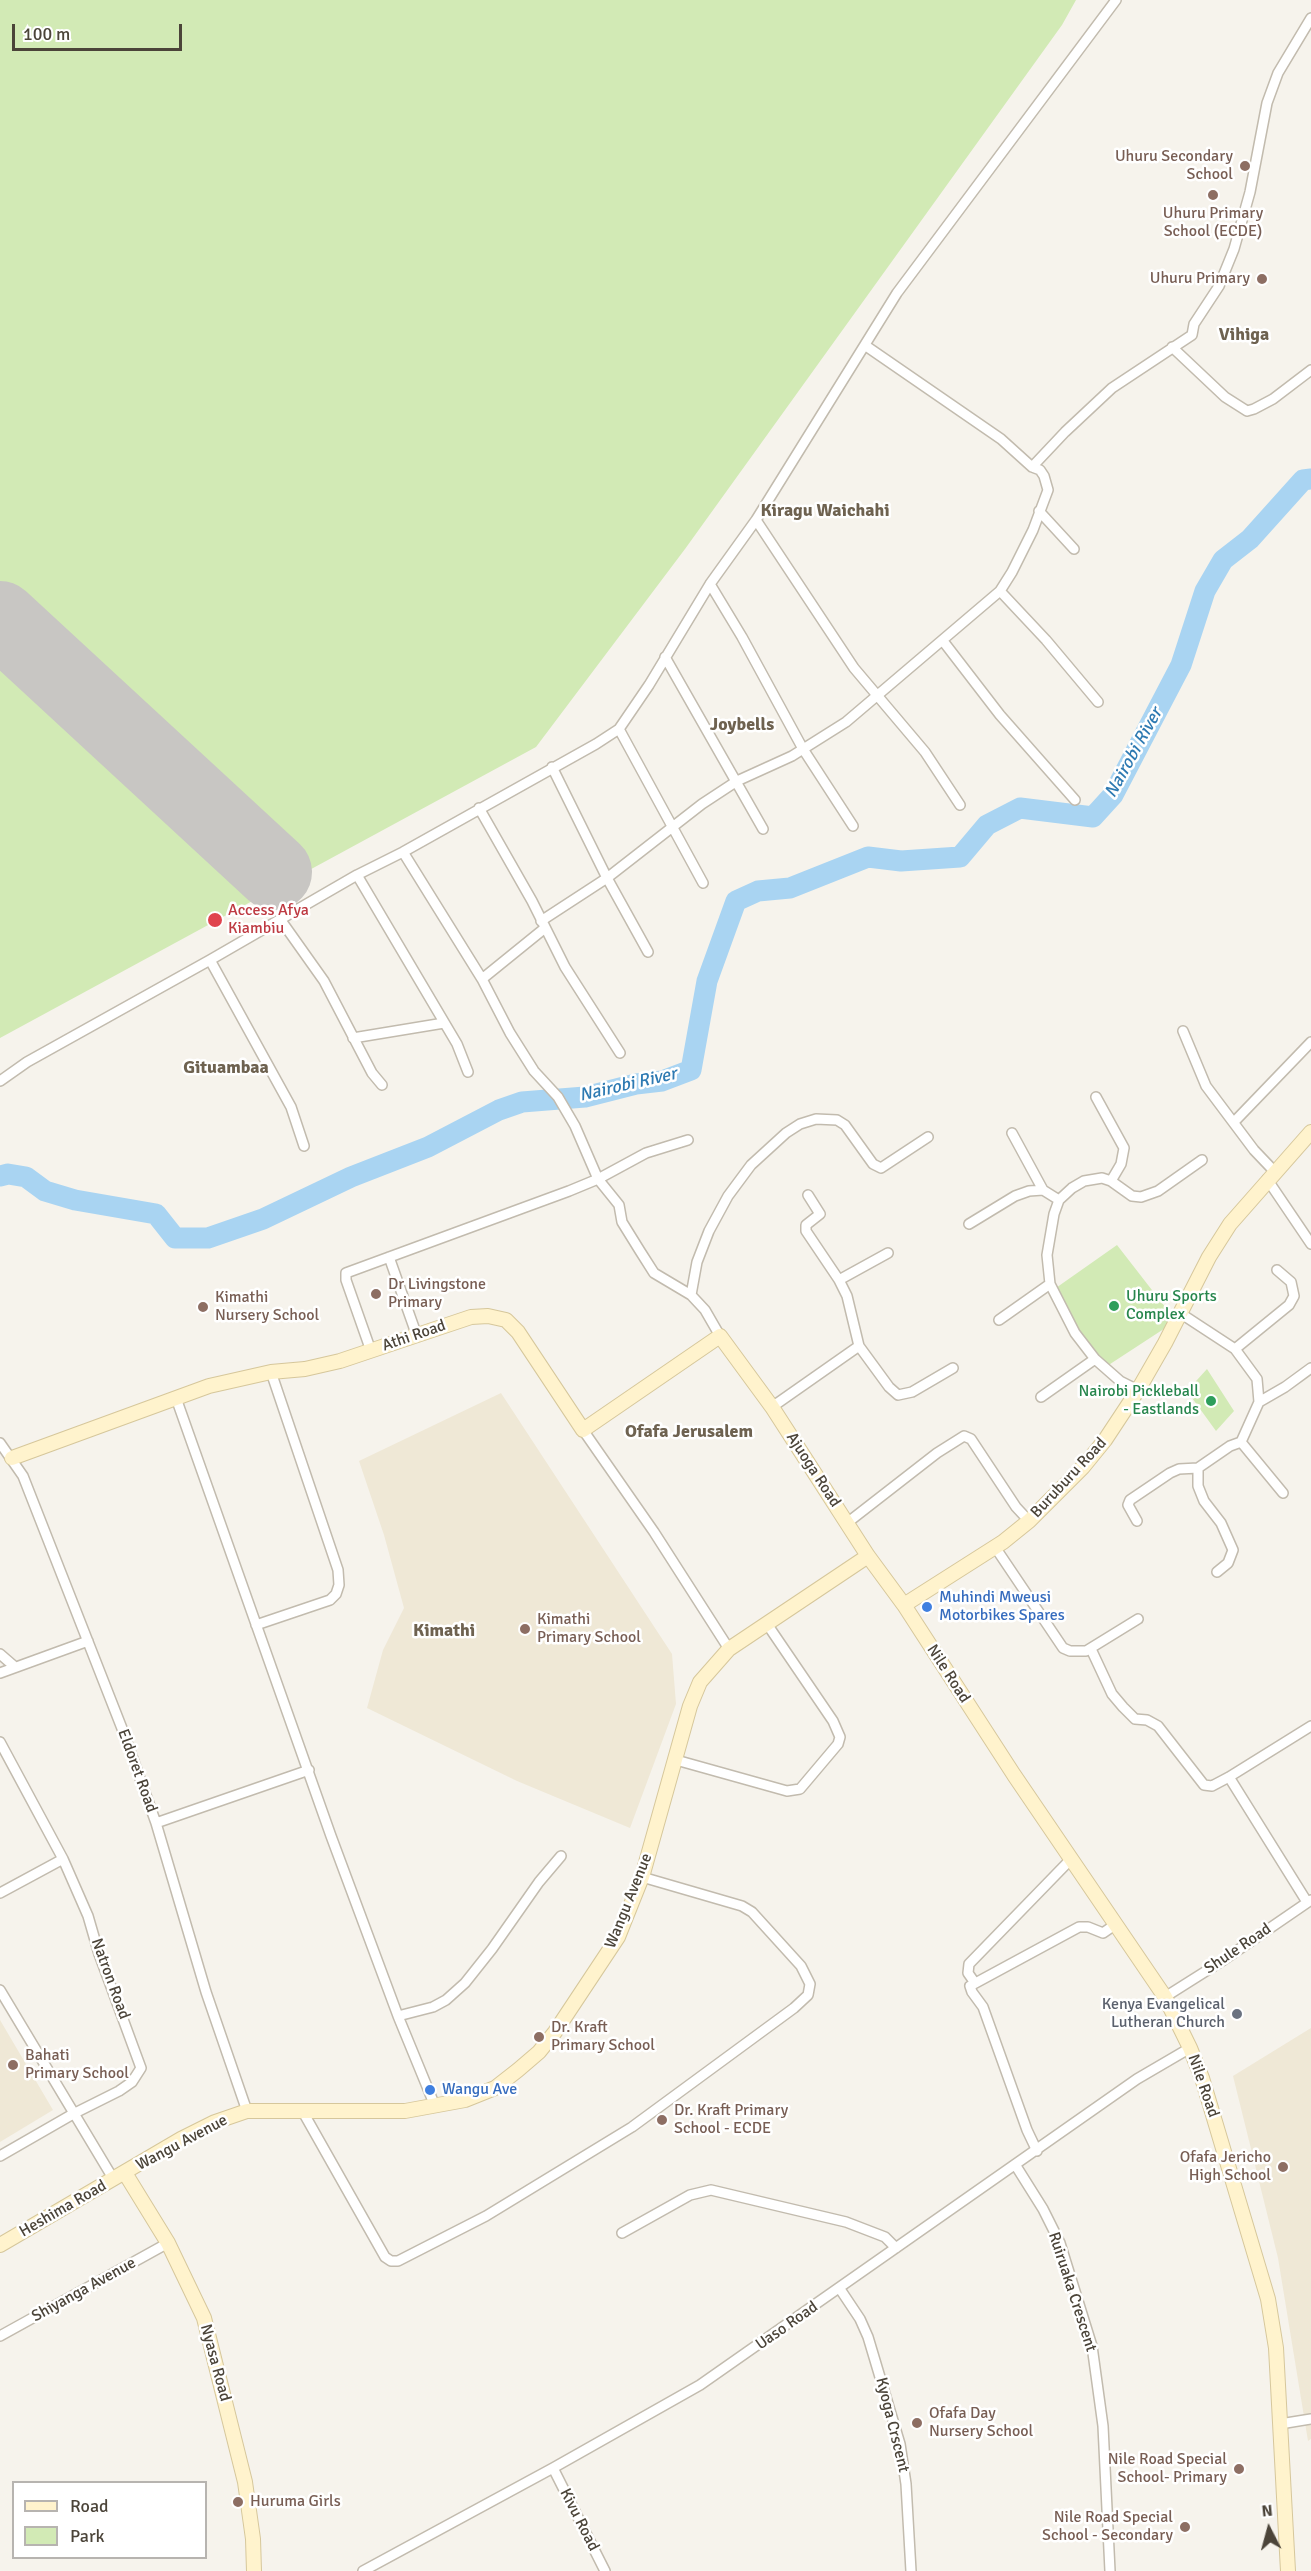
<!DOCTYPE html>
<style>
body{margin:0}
#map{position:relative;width:1311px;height:2571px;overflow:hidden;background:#f6f3ec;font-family:Signika,sans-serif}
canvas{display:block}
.legend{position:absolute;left:12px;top:2481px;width:195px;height:78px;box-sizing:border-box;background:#fff;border:2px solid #b7b4b0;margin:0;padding:8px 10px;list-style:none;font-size:18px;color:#4b4439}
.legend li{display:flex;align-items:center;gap:12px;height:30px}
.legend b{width:30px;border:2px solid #b7b4b0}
.north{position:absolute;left:1239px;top:2499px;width:60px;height:60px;-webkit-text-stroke:4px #fff;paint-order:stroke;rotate:354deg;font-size:16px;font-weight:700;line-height:24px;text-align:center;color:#4b4439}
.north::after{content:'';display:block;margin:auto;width:21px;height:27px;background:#4b4439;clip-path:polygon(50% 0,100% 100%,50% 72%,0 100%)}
.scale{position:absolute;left:12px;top:24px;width:170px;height:27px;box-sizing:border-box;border:3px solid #4b4439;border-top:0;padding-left:8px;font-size:18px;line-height:21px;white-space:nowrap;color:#4b4439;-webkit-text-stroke:4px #fff;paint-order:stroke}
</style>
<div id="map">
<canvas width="1311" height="2571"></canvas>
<ul class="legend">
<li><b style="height:8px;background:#fff3cd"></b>Road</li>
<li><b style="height:16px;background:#d2eab5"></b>Park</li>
</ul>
<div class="north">N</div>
<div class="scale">100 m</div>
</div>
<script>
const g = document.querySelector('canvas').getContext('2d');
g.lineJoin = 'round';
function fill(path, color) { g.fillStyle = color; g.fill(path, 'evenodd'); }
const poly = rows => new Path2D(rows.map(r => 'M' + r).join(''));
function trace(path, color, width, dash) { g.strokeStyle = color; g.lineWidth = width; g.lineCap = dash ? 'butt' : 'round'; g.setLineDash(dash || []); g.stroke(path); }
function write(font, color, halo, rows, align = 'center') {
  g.font = font + ' Signika,sans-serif'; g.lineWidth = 5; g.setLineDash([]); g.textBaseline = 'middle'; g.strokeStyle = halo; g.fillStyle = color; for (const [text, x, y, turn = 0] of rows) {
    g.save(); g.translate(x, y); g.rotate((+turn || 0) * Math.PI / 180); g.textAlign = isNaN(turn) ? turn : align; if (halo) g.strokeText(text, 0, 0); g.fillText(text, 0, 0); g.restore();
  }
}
fill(poly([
 [501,1393,672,1654,676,1704,630,1828,517,1781,367,1708,383,1650,404,1608,384,1535,359,1461],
 [0,2020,53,2110,0,2142],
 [1311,2028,1311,2439,1308,2441,1278,2258,1233,2076]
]), '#efe8d6');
fill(poly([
 [0,0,1076,0,1062,25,685,549,536,747,0,1038],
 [1117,1245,1176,1321,1104,1368,1053,1290],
 [1207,1369,1234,1411,1216,1431,1187,1391]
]), '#d2eab5');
trace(poly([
 [0,1176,8,1174,26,1177,45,1191,75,1200,156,1214,175,1238,208,1238,263,1219,351,1177,428,1147,499,1110,522,1102,585,1097,636,1084,662,1081,691,1070,707,981,736,901,758,891,790,888,868,857,901,861,960,857,987,825,1020,808,1093,817,1113,795,1181,665,1205,591,1223,560,1250,539,1303,480,1311,479]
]), '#a9d4f2', 21);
trace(poly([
 [0,619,274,872]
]), '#c8c6c3', 76);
const street = poly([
 [1172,347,1225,397,1247,411,1254,409,1273,399,1311,370],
 [1032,467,1065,432,1112,388,1192,335,1194,324,1219,286,1234,249,1250,192,1267,103,1278,73,1311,18],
 [1039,511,1074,549],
 [756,520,854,668,925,752,960,805],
 [710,584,742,637,803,749,853,826],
 [1000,591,1046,640,1098,702],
 [943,641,1000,715,1075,800],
 [665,657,763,829],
 [619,729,703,883],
 [552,767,607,878,648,952],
 [479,808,532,901,565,967,620,1053],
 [403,852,482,979,510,1033,534,1071,558,1097,575,1126,598,1179,619,1205,622,1222,640,1251,654,1273,691,1295,705,1310,720,1336],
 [357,875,457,1044,468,1072],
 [280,919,324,981,372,1073,382,1085],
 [541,921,607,878,702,804,737,781,792,756,846,722,1000,591,1012,572,1033,530,1048,490,1044,476,1040,470,1032,467,1001,439,866,346],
 [210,960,291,1107,304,1146],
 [482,979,545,928],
 [1183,1031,1206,1086,1254,1150,1274,1171],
 [353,1038,444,1023],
 [0,1081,27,1062,210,960,357,875,403,852,596,744,619,729,649,685,710,584,756,520,897,293,1116,0],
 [1096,1097,1124,1148,1121,1164,1111,1181],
 [1234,1122,1311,1042],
 [1012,1133,1043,1190,1059,1200],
 [1267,1179,1311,1244],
 [808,1195,820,1214,806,1225,806,1231,839,1280],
 [969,1224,1015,1196,1029,1191,1043,1190],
 [389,1257,417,1336],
 [691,1295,697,1262,709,1231,728,1196,751,1165,786,1133,800,1124,816,1119,837,1120,845,1125,873,1164,881,1168,928,1137],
 [999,1320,1050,1284],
 [859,1346,889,1387,898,1395,912,1392,953,1368],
 [1235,1349,1289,1305,1294,1296,1291,1282,1277,1270],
 [371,1351,346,1280,346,1273,569,1191,598,1179,646,1153,688,1140],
 [1138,1390,1120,1381,1095,1359,1075,1333,1050,1284,1047,1255,1054,1214,1059,1200,1072,1188,1084,1181,1102,1178,1111,1181,1132,1196,1141,1197,1158,1191,1202,1160],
 [1041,1397,1095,1359],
 [176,1398,331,1836,398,2016,435,2106],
 [1259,1402,1285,1387,1311,1368],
 [772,1407,859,1346,847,1296,839,1280,888,1253],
 [583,1430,654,1532,729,1649],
 [1241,1442,1283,1493],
 [0,1443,23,1476,123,1731,156,1823,206,1992,247,2111],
 [1198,1468,1198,1486,1204,1501,1221,1523,1233,1550,1228,1563,1217,1572],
 [1137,1521,1128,1505,1130,1500,1170,1473,1179,1469,1198,1468,1230,1446,1241,1442,1259,1402,1257,1379,1235,1349,1180,1313],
 [847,1523,937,1453,964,1436,971,1439,1016,1507,1029,1521],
 [995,1547,1063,1648,1070,1651,1086,1651,1138,1619],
 [256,1625,330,1600,336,1594,339,1585,338,1570,271,1372],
 [1091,1649,1112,1694,1123,1707,1135,1719,1147,1720,1158,1726,1204,1785,1212,1786,1229,1777,1311,1726],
 [0,1654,15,1667],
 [0,1673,88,1641],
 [0,1742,63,1859,88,1916,99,1954,141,2068,132,2082,119,2091,73,2114,0,2156],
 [676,1760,787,1791,800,1789,838,1744,840,1737,833,1721,767,1624],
 [1229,1777,1307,1902],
 [156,1823,309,1770],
 [0,1893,63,1859],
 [975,1983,968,1973,969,1964,1072,1858],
 [0,1990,114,2180],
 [1165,1997,1222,1961,1311,1900],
 [398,2016,433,2007,446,2000,465,1983,492,1949,539,1882,561,1856],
 [303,2112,385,2257,391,2261,398,2261,486,2216,632,2127,794,2008,808,1995,810,1984,801,1966,752,1912,742,1906,642,1877],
 [1037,2151,1027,2130,983,2007,972,1992,970,1986,1079,1927,1088,1927,1103,1933,1116,1924],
 [1016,2166,1043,2209,1060,2243,1092,2346,1103,2426,1110,2571],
 [622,2233,690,2195,711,2190,846,2222,885,2237,896,2248],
 [840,2289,860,2319,868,2337,900,2444,906,2484,911,2571],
 [0,2336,168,2243],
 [1280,2424,1311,2419],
 [553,2468,605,2571],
 [363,2571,553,2468,700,2385,1137,2079,1190,2048]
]);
const secondary = poly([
 [12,1458,209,1386,271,1372,305,1369,340,1361,471,1317,488,1316,506,1320,518,1332,583,1430,720,1336,772,1407,868,1556,904,1605,1014,1775,1165,1997,1190,2048,1202,2078,1268,2299,1276,2348,1288,2571],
 [904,1605,1003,1542,1029,1521,1083,1467,1105,1440,1138,1390,1165,1343,1209,1257,1230,1224,1311,1132],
 [125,2173,168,2243,204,2318,245,2482,253,2539,254,2571],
 [0,2245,181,2139,215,2122,247,2111,405,2111,465,2100,495,2088,518,2070,539,2052,555,2032,618,1937,642,1877,690,1706,700,1682,729,1649,868,1556]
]);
trace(street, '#c2bbae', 12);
trace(secondary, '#d6c79b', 16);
trace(street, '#fff', 9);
trace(secondary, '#fff3cd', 14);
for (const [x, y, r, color] of [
 [1245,166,6,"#8d6e63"],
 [1213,195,6,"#8d6e63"],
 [1262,279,6,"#8d6e63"],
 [215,920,8,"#e0444e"],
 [376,1294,6,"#8d6e63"],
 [1114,1306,6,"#2e9e5b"],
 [203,1307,6,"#8d6e63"],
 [1211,1401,6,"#2e9e5b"],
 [927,1607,6,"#3f7fe0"],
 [525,1629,6,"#8d6e63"],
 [1237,2014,6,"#6b7280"],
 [539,2037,6,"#8d6e63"],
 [13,2065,6,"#8d6e63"],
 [430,2090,6,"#3f7fe0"],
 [662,2120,6,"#8d6e63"],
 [1283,2167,6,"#8d6e63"],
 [917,2423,6,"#8d6e63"],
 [1239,2469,6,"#8d6e63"],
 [238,2502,6,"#8d6e63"],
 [1185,2527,6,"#8d6e63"]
]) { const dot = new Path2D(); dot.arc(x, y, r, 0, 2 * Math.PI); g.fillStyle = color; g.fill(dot); trace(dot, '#fff', 2); }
write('16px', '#785e54', '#fff', [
 ["Uhuru Secondary",1233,157,"right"],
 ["School",1233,175,"right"],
 ["Uhuru Primary",1213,214,"center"],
 ["School (ECDE)",1213,232,"center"],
 ["Uhuru Primary",1250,279,"right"],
 ["Dr Livingstone",388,1285],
 ["Primary",388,1303],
 ["Kimathi",215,1298],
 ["Nursery School",215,1316],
 ["Kimathi",537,1620],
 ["Primary School",537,1638],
 ["Dr. Kraft",551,2028],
 ["Primary School",551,2046],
 ["Bahati",25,2056],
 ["Primary School",25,2074],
 ["Dr. Kraft Primary",674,2111],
 ["School - ECDE",674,2129],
 ["Ofafa Jericho",1271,2158,"right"],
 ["High School",1271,2176,"right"],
 ["Ofafa Day",929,2414],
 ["Nursery School",929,2432],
 ["Nile Road Special",1227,2460,"right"],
 ["School- Primary",1227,2478,"right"],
 ["Huruma Girls",250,2502],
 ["Nile Road Special",1173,2518,"right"],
 ["School - Secondary",1173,2536,"right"]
], 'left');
write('16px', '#be3a42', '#fff', [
 ["Access Afya",228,911],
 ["Kiambiu",228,929]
], 'left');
write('16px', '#27864d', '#fff', [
 ["Uhuru Sports",1126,1297],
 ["Complex",1126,1315],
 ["Nairobi Pickleball",1199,1392,"right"],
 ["- Eastlands",1199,1410,"right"]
], 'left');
write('16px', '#4b4439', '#fff', [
 ["Athi Road",414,1336,-19],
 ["Ajuoga Road",813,1470,57],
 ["Buruburu Road",1069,1478,-47],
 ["Nile Road",948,1674,57],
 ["Eldoret Road",137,1771,70],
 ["Wangu Avenue",629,1901,-68],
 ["Shule Road",1238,1949,-34],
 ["Natron Road",110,1979,70],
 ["Nile Road",1203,2086,71],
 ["Wangu Avenue",182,2143,-28],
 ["Heshima Road",63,2209,-30],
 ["Shiyanga Avenue",84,2290,-29],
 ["Ruiruaka Crescent",1072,2292,72],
 ["Uaso Road",787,2326,-35],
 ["Nyasa Road",215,2363,75],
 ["Kyoga Crscent",892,2425,76],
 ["Kivu Road",579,2520,63]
]);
write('16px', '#366cbe', '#fff', [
 ["Muhindi Mweusi",939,1598],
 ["Motorbikes Spares",939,1616],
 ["Wangu Ave",442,2090]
], 'left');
write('16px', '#5b616d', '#fff', [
 ["Kenya Evangelical",1225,2005],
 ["Lutheran Church",1225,2023]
], 'right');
write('bold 18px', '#6e6250', '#fff', [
 ["Vihiga",1244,335],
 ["Kiragu Waichahi",825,511],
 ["Joybells",742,725],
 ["Gituambaa",226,1068],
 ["Ofafa Jerusalem",689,1432],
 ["Kimathi",444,1631]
]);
write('italic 18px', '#2e7ab2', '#fff', [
 ["Nairobi River",1134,753,-61],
 ["Nairobi River",628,1085,-13]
]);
</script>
